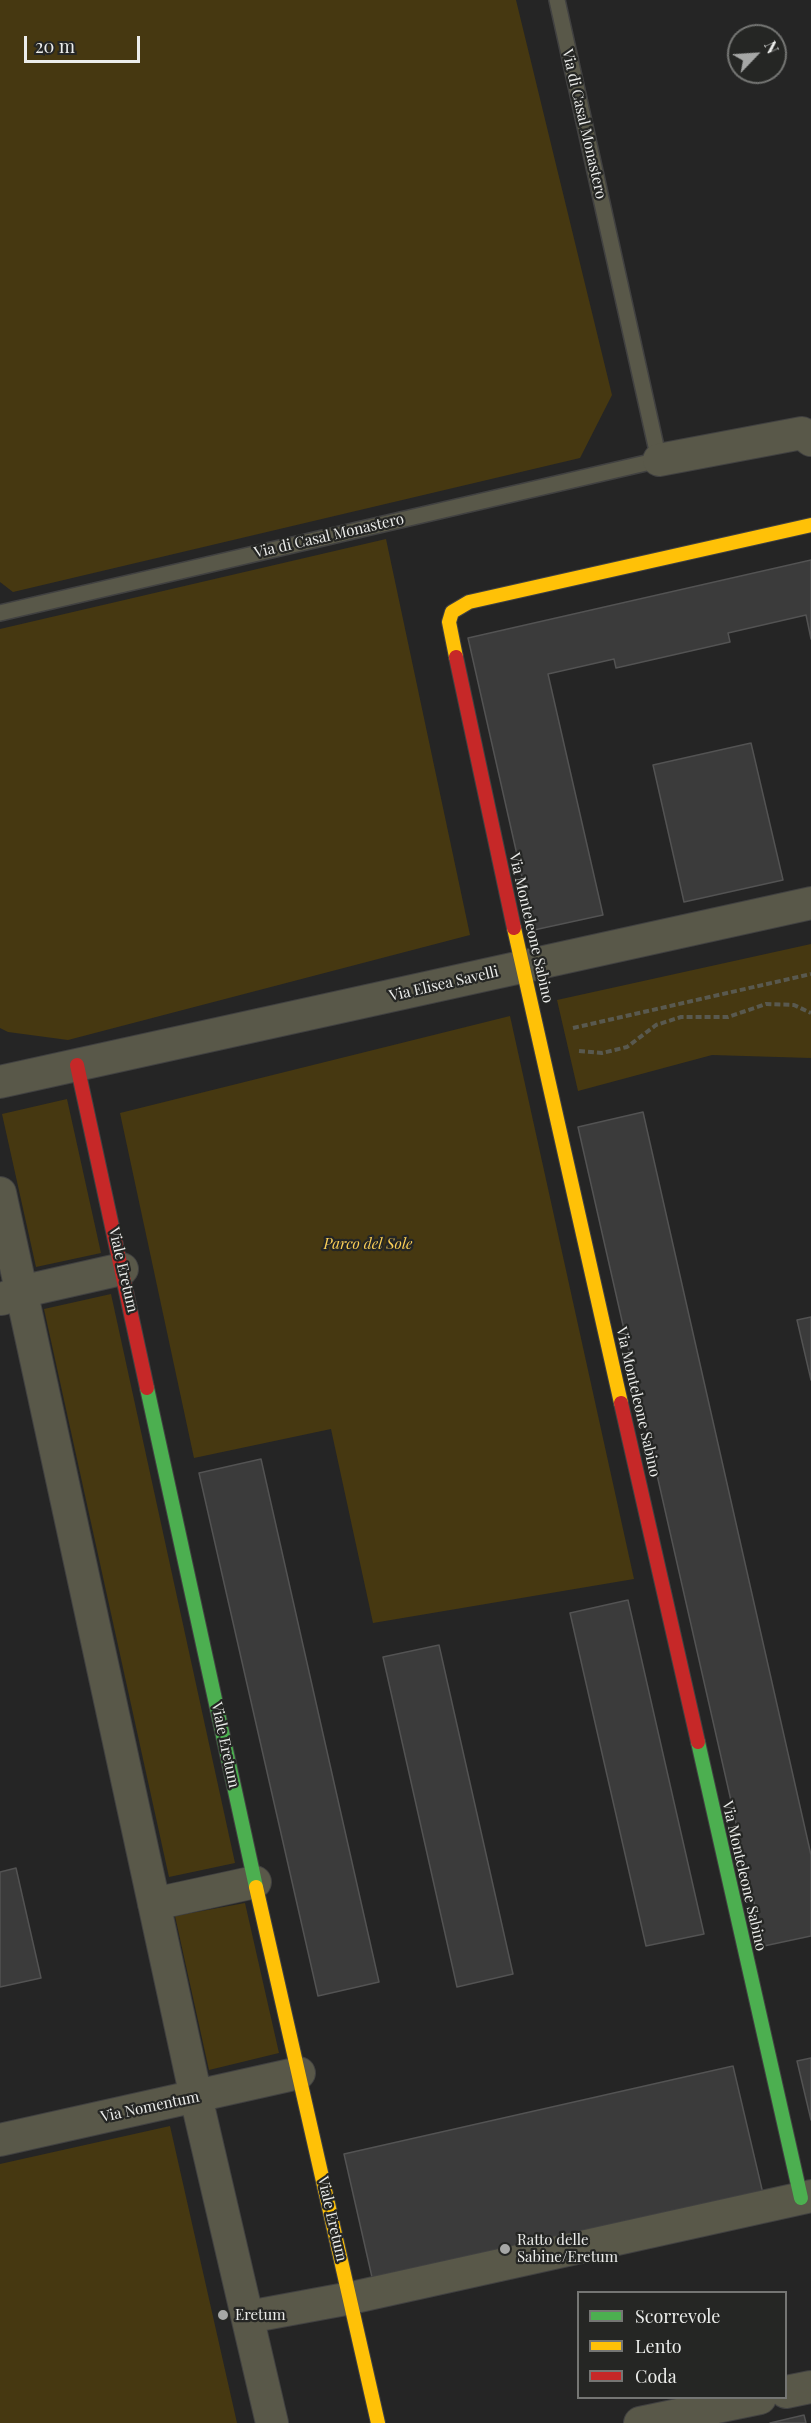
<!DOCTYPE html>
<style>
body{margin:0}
#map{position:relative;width:811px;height:2423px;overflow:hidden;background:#252525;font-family:"Playfair Display",serif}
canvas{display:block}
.legend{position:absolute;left:577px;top:2291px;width:210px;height:108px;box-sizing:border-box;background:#252624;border:2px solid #757674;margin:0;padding:8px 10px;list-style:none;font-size:18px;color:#ecedeb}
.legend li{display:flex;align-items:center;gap:12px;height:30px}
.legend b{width:30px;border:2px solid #757674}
.north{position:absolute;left:727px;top:24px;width:60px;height:60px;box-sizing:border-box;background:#252624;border:2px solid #757674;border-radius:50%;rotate:65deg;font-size:16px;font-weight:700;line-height:24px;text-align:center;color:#ecedeb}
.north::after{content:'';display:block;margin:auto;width:21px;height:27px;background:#a6a7a6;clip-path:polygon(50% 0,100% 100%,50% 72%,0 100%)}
.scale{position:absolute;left:24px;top:36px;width:116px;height:27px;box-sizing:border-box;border:3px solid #ecedeb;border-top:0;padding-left:8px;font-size:18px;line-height:21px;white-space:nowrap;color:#ecedeb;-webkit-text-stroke:4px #252624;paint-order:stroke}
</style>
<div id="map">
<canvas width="811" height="2423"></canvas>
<ul class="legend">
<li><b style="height:8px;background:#4caf50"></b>Scorrevole</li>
<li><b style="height:8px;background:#ffc107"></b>Lento</li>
<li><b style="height:8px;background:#c62828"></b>Coda</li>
</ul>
<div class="north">N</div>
<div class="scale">20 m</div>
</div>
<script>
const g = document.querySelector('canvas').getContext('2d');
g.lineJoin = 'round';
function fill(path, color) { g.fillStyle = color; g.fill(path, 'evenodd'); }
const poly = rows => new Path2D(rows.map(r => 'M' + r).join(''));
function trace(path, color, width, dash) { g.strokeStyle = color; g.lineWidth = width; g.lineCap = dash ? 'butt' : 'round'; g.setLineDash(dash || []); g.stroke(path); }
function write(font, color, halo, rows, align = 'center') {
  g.font = font + ' "Playfair Display",serif'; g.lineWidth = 4.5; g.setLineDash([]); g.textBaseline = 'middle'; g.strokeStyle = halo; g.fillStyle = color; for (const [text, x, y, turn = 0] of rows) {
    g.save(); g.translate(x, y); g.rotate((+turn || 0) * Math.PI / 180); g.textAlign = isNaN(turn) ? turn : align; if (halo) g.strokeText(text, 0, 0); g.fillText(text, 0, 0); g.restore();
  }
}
fill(poly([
 [0,0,516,0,612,395,580,458,13,592,0,582],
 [386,539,470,935,68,1040,8,1032,0,1028,0,629],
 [811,944,811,1058,712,1055,578,1091,557,1000],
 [510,1016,634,1579,373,1623,331,1429,194,1458,120,1113],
 [67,1099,101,1253,36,1267,2,1114],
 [111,1294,235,1863,169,1877,44,1309],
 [245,1903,279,2053,209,2070,175,1916],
 [170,2126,237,2423,0,2423,0,2164]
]), '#463811');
const building = poly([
 [811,560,811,639,806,615,728,633,730,642,616,668,614,659,548,674,603,915,534,930,468,638,811,560],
 [751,743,783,880,684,902,653,765,751,743],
 [643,1112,811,1855,811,1936,764,1946,578,1127,643,1112],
 [811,1317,811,1380,797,1320,811,1317],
 [261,1459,379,1982,318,1996,199,1473,261,1459],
 [628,1600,704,1934,646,1946,570,1613,628,1600],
 [439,1645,513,1974,457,1987,383,1657,439,1645],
 [16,1868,41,1978,0,1987,0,1872,16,1868],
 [811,2058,811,2120,797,2061,811,2058],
 [733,2066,764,2198,374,2286,344,2154,733,2066],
 [804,2415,806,2423,770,2423,804,2415]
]);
fill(building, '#3b3b3b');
trace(building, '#535353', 1.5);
const lane = poly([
 [0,613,659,460,557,0]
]);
const street = poly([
 [659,460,802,433,811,440],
 [0,1082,811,903],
 [0,1193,196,2097,272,2423],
 [2,1299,20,1292,122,1269],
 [154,1904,255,1882],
 [0,2140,299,2073],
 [248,2317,351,2298,811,2196],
 [786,2392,811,2387],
 [640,2423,760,2398]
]);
const fast = poly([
 [147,1388,256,1887],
 [698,1742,801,2198]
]);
const slow = poly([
 [456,657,449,622,452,612,469,602,811,525],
 [514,928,621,1403],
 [256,1887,378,2423]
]);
const jam = poly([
 [456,657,514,928],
 [77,1065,147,1388],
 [621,1403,698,1742]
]);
trace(lane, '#414141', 18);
trace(street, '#414141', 34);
trace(fast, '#414141', 16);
trace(slow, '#414141', 16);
trace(jam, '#414141', 16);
trace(poly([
 [573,1028,811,974],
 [579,1051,602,1053,627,1047,656,1025,681,1017,728,1017,766,1004,794,1005,811,1013]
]), '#59594f', 4, [6, 3]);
trace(lane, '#595849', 15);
trace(street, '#595849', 32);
trace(fast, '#4caf50', 14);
trace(slow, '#ffc107', 14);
trace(jam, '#c62828', 14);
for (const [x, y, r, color] of [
 [505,2249,6,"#a6a7a6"],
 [223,2315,6,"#a6a7a6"]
]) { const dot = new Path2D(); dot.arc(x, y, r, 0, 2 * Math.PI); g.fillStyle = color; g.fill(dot); trace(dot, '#252624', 2); }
write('15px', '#ecedeb', '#252624', [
 ["Via di Casal Monastero",584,124,77],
 ["Via di Casal Monastero",329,536,-13],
 ["Via Monteleone Sabino",531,928,77],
 ["Via Elisea Savelli",444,984,-13],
 ["Viale Eretum",123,1270,77],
 ["Via Monteleone Sabino",638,1402,77],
 ["Viale Eretum",225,1745,78],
 ["Via Monteleone Sabino",744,1876,77],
 ["Via Nomentum",150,2107,-12],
 ["Viale Eretum",332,2219,77]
]);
write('italic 15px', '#fbcf57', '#252624', [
 ["Parco del Sole",368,1244]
]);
write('15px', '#ecedeb', '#252624', [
 ["Ratto delle",517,2240],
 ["Sabine/Eretum",517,2257],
 ["Eretum",235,2315]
], 'left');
</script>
